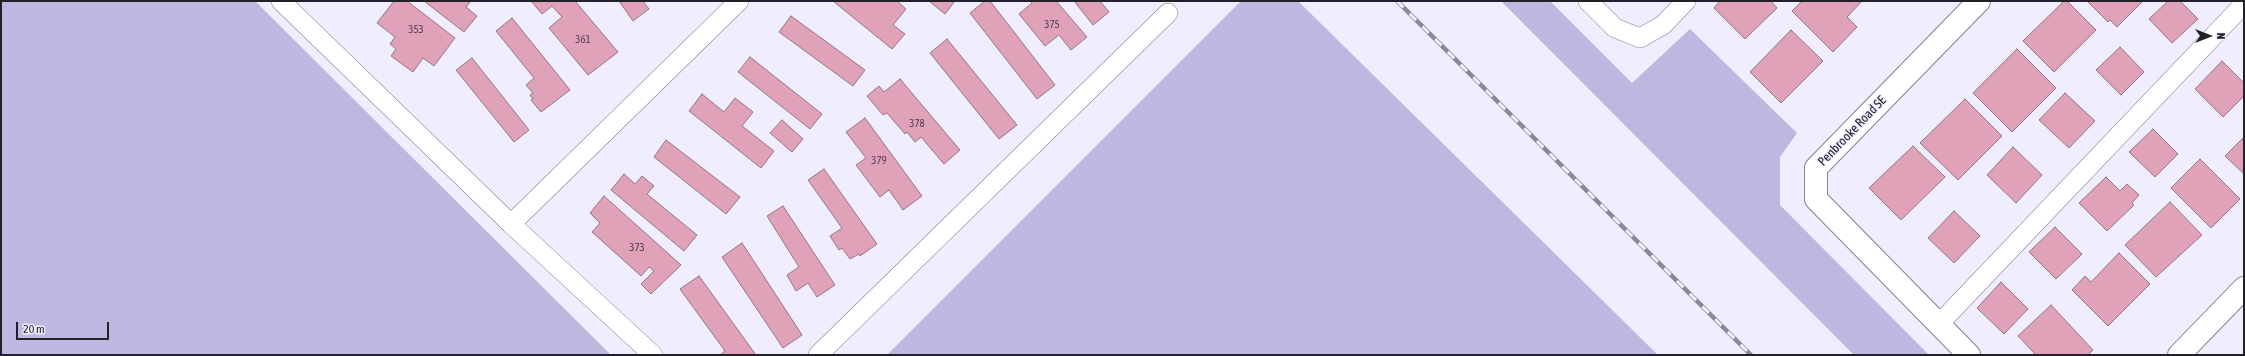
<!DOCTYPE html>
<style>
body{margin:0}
#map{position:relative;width:2245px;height:356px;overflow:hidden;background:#f0eefe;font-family:"Asap Condensed",sans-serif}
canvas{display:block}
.frame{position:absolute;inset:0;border:2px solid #22212a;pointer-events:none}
.north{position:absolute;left:2189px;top:16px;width:40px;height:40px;-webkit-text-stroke:3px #f0eefe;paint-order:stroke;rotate:90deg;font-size:11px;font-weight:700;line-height:16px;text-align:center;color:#22212a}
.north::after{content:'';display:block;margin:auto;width:14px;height:18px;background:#22212a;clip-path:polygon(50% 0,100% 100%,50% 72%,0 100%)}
.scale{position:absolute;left:16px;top:322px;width:93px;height:18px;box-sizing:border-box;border:2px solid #22212a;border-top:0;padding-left:5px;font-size:12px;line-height:14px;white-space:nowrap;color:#22212a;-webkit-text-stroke:3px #f0eefe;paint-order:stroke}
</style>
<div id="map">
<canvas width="2245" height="356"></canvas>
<div class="frame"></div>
<div class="north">N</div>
<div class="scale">20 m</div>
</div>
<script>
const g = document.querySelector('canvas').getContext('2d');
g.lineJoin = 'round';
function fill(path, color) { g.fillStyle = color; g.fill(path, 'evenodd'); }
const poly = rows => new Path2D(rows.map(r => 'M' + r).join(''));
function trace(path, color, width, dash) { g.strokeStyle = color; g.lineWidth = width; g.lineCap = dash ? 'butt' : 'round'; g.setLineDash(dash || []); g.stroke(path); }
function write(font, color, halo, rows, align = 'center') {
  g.font = font + ' "Asap Condensed",sans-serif'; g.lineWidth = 3; g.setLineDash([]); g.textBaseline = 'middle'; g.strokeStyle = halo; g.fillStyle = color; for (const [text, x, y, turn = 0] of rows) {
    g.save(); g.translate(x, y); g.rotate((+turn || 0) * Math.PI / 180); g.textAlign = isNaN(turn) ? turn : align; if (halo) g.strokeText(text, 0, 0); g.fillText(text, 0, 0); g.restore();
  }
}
fill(poly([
 [1,1,255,1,611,355,1,355],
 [1241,1,1298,1,1658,355,887,355],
 [1501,1,1550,1,1632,83,1690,29,1797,133,1780,157,1780,205,1929,355,1854,355]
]), '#beb7e0');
const building = poly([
 [394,1,407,1,455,38,434,66,423,58,413,72,391,56,396,49,390,44,395,37,377,23,394,1],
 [424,1,471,1,466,7,477,16,464,32,424,1],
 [531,1,575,1,618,52,588,75,549,28,562,17,552,6,542,14,531,1],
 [619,1,643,1,649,9,633,21,619,1],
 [833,1,897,1,906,9,893,25,905,34,892,49,833,1],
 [929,1,955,1,945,14,929,1],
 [985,1,990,1,1055,85,1037,99,970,13,985,1],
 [1031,1,1056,1,1087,37,1071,50,1059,35,1045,46,1019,14,1032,3,1031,1],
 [1074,1,1100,1,1109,12,1093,25,1074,1],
 [1720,1,1771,1,1777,8,1745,39,1714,8,1720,1],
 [1802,1,1862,1,1847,17,1857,27,1833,52,1792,11,1802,1],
 [2064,1,2067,1,2096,30,2054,72,2023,41,2064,1],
 [2087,1,2143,1,2117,27,2110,20,2108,22,2087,1],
 [2168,1,2180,1,2198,19,2172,43,2149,19,2168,1],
 [791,16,865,70,853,86,779,32,791,16],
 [512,18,570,90,541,112,531,100,533,99,530,95,533,93,526,85,534,78,496,31,512,18],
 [1791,30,1823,61,1781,103,1750,72,1791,30],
 [947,39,1017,125,999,139,930,53,947,39],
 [2120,47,2144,72,2121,95,2096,70,2120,47],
 [2017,49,2056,88,2012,132,1973,93,2017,49],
 [750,57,822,114,810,129,738,72,750,57],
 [472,58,529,130,514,142,456,70,472,58],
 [2222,61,2244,83,2244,96,2223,117,2195,89,2222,61],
 [900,79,960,150,944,164,921,137,915,142,907,132,905,134,887,113,883,115,867,96,879,86,884,92,900,79],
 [2065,93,2095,121,2069,148,2039,120,2065,93],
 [702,94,724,112,735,98,753,112,742,126,774,151,761,168,689,111,702,94],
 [1965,99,2002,136,1958,180,1920,143,1965,99],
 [865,118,922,196,903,210,889,190,880,197,856,165,866,158,846,132,865,118],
 [782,120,803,139,792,152,770,133,782,120],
 [2153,129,2178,154,2155,177,2129,152,2153,129],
 [2244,137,2244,174,2225,156,2244,137],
 [666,140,740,197,726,214,654,157,666,140],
 [1913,146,1945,177,1901,220,1869,188,1913,146],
 [2013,147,2042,175,2016,203,1987,175,2013,147],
 [2200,159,2240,199,2211,228,2171,188,2200,159],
 [824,169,877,244,860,256,859,254,850,259,842,248,839,250,830,236,842,228,808,180,824,169],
 [624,174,635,184,642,176,654,186,647,194,697,235,684,251,611,190,624,174],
 [2106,177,2120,191,2127,184,2139,195,2132,203,2134,205,2107,231,2079,203,2106,177],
 [604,196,681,265,651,294,641,284,654,271,649,267,641,276,592,232,600,223,590,213,604,196],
 [2170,202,2202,235,2156,277,2125,245,2170,202],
 [783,206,835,285,817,297,808,283,796,291,787,275,799,267,767,216,783,206],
 [1954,211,1980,236,1954,263,1928,238,1954,211],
 [2055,227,2082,254,2056,279,2029,252,2055,227],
 [742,243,802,335,783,348,722,257,742,243],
 [2119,253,2150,284,2108,326,2072,290,2085,276,2091,282,2119,253],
 [699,276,756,355,720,355,725,351,680,289,699,276],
 [2001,282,2028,309,2004,334,1977,308,2001,282],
 [2051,305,2093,350,2088,355,2036,355,2018,336,2051,305]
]);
fill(building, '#e0a2b9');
trace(building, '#91767f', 1);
const lane = poly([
 [281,1,511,224,653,355],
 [1588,1,1615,28,1640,38,1663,25,1686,1],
 [511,224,739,1],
 [1938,325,2244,4],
 [818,355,1168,13]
]);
const street = poly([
 [1969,355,1816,199,1816,168,1979,1],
 [2179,355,2244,288]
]);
trace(lane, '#837f98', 20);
trace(street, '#837f98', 24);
trace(lane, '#fff', 19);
trace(street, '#fff', 22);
const rail = poly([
 [1397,1,1751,355]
]);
trace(rail, '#898894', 4.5);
trace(rail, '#f0eefe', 3, [9]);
write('11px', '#52414e', null, [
 ["375",1052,25],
 ["353",416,30],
 ["361",583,40],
 ["378",917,124],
 ["379",879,161],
 ["373",637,248]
]);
write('13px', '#22212a', '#f0eefe', [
 ["Penbrooke Road SE",1852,131,-46]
]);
</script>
